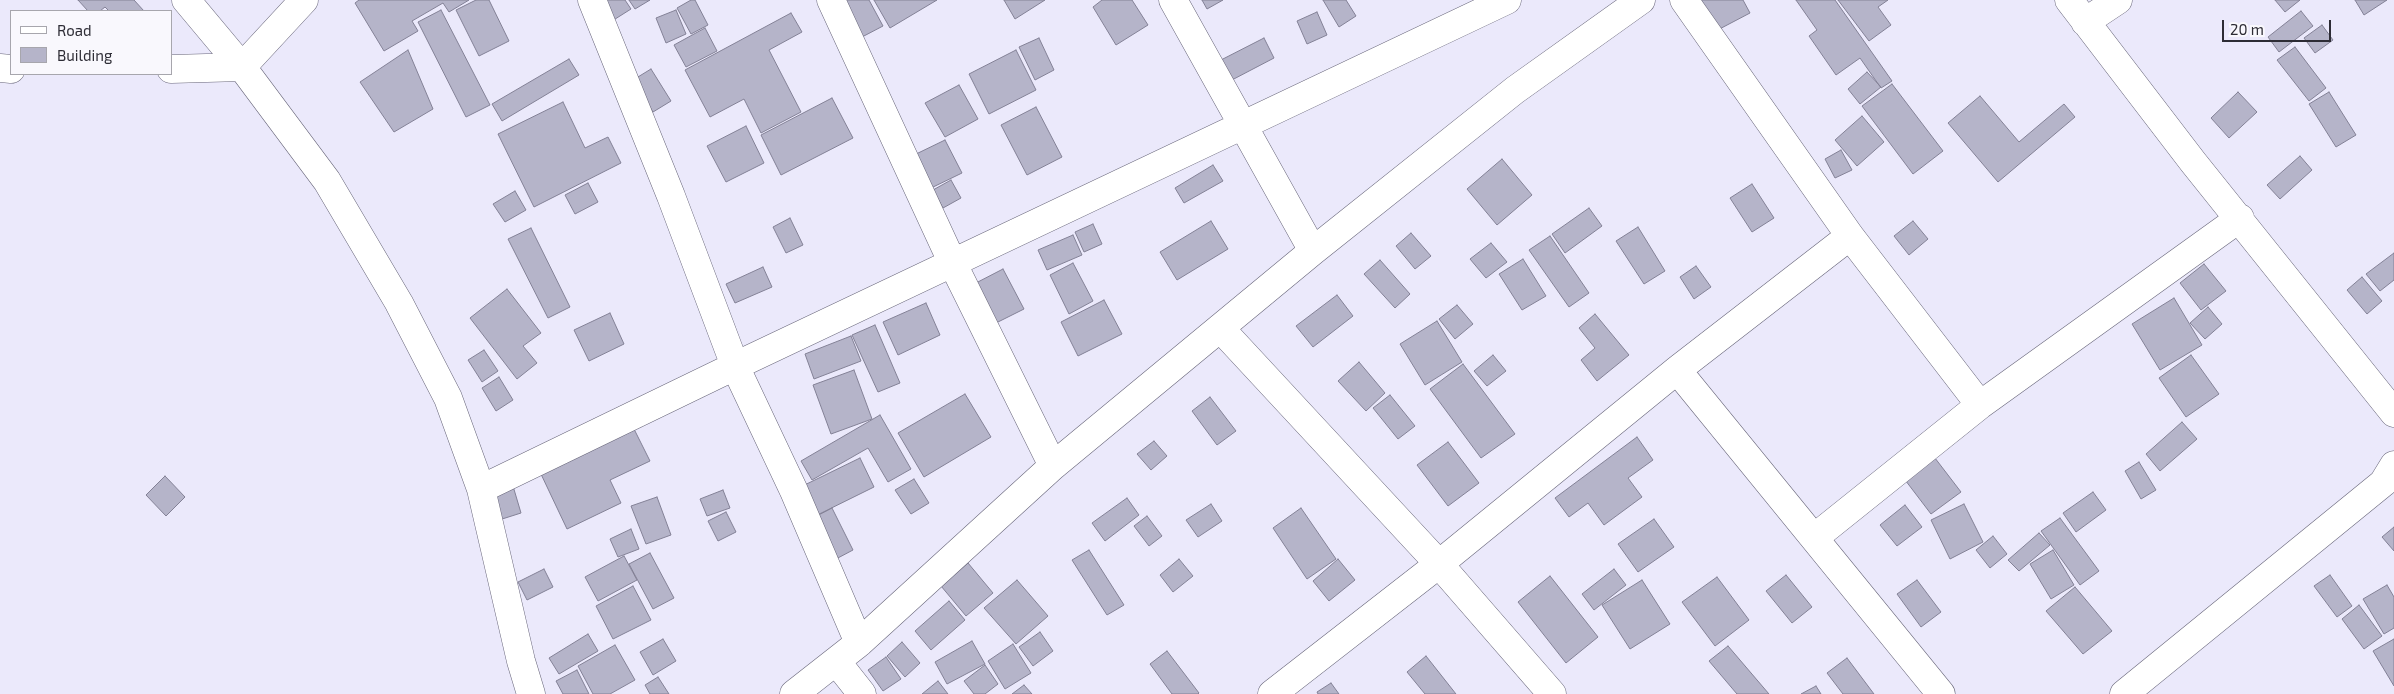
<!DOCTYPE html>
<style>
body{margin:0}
#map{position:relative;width:2394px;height:694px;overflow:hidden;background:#ebe9fb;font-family:"Exo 2",sans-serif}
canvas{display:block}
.legend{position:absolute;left:10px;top:10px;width:162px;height:65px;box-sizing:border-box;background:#f9f8fd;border:1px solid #a7a6ad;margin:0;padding:6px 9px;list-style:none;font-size:15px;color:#2d2c35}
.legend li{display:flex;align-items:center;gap:10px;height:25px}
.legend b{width:25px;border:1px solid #a7a6ad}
.scale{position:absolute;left:2222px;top:20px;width:109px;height:22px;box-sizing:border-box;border:2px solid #2d2c35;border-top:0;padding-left:6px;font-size:15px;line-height:18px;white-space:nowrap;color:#2d2c35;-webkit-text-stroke:4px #f9f8fd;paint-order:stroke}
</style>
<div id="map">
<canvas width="2394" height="694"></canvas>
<ul class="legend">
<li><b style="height:6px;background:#fff"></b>Road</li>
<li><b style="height:14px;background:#b5b4c9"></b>Building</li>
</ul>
<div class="scale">20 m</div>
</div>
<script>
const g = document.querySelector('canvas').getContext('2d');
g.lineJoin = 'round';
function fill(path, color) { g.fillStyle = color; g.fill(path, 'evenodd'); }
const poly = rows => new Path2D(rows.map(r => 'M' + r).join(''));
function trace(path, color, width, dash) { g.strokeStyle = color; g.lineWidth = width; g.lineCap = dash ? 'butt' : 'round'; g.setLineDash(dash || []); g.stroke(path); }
const building = poly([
 [78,0,134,0,144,11,109,11,105,7,100,11,88,11,78,0],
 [359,0,469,0,449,12,443,3,412,21,418,31,384,51,355,3,359,0],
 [476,0,489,0,509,41,479,56,456,10,476,0],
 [599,0,625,0,631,9,612,21,599,0],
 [629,0,650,0,635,9,629,0],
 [691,0,695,0,708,25,691,34,677,8,691,0],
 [842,0,869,0,883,26,862,37,842,0],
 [874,0,937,0,890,28,874,0],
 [1004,0,1045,0,1015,19,1004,0],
 [1102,0,1132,0,1148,25,1116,45,1093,7,1102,0],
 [1202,0,1223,0,1207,9,1202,0],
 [1323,0,1346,0,1356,16,1339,27,1323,0],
 [1692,0,1743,0,1750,13,1710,34,1692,0],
 [1796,0,1835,0,1892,81,1881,88,1860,58,1836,75,1809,36,1817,30,1796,0],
 [1838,0,1888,0,1878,7,1891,25,1869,41,1838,0],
 [2275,0,2300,0,2285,12,2275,0],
 [2355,0,2387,0,2364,15,2355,0],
 [441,10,490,105,466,117,418,22,441,10],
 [676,10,686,34,666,43,656,18,676,10],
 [2301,11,2313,26,2279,52,2268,37,2301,11],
 [1317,12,1327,35,1307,44,1297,21,1317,12],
 [791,13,802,32,769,50,801,112,761,133,744,99,710,117,685,70,791,13],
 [2322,25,2333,40,2315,53,2304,38,2322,25],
 [705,28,717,51,686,67,674,45,705,28],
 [1039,38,1054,70,1035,80,1019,47,1039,38],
 [1264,38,1274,58,1230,81,1219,61,1264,38],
 [2295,47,2326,88,2309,101,2277,60,2295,47],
 [408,50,433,109,394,132,360,82,408,50],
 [1016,50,1036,90,989,114,969,74,1016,50],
 [569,59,579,75,502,121,492,104,569,59],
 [651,69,671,101,653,112,633,80,651,69],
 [1867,72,1881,87,1860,104,1848,89,1867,72],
 [1892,84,1943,151,1913,174,1862,106,1892,84],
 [959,85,978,119,945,137,925,103,959,85],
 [2238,92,2257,112,2229,138,2211,118,2238,92],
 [2329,92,2356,135,2336,147,2309,104,2329,92],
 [1980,96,2019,142,2064,104,2075,117,1998,182,1948,123,1980,96],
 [832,98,853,138,781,175,761,135,832,98],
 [563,102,585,148,608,137,621,163,534,207,498,134,563,102],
 [1036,107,1062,157,1027,175,1001,125,1036,107],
 [1862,116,1884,142,1857,166,1835,140,1862,116],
 [746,126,764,163,726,182,707,146,746,126],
 [945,140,962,173,929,189,912,156,945,140],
 [1841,150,1852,170,1835,178,1825,159,1841,150],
 [2300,156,2312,170,2280,199,2267,185,2300,156],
 [1502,159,1532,195,1497,225,1467,189,1502,159],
 [1213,165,1223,181,1184,203,1175,188,1213,165],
 [951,180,961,198,943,208,933,190,951,180],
 [588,183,598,202,575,214,565,195,588,183],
 [1752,184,1774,218,1752,232,1730,198,1752,184],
 [515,191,526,210,505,222,493,204,515,191],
 [1589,208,1602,226,1565,253,1552,234,1589,208],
 [790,218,803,245,786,253,773,227,790,218],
 [1211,221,1228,249,1177,280,1160,252,1211,221],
 [1913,221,1928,239,1909,255,1894,236,1913,221],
 [1093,224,1102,244,1084,252,1075,232,1093,224],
 [1638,227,1665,271,1644,284,1616,241,1638,227],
 [531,228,570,307,548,318,508,239,531,228],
 [1411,233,1431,256,1415,269,1396,246,1411,233],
 [1073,235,1082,255,1047,270,1038,250,1073,235],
 [1550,236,1589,293,1569,307,1529,250,1550,236],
 [1491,243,1507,262,1486,278,1470,259,1491,243],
 [2394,253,2394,280,2380,291,2366,274,2394,253],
 [1523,259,1546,296,1522,310,1499,274,1523,259],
 [1380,260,1410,294,1395,308,1364,274,1380,260],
 [1073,263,1093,301,1069,314,1050,275,1073,263],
 [2204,264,2226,291,2201,310,2180,283,2204,264],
 [1696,266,1711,287,1694,299,1680,277,1696,266],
 [763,267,772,287,735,303,726,284,763,267],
 [1003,269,1024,309,994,324,974,284,1003,269],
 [2362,277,2382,301,2367,314,2347,290,2362,277],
 [507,289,541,333,523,346,537,363,517,379,470,318,507,289],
 [1337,295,1353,316,1313,347,1296,326,1337,295],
 [2174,298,2202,345,2160,370,2132,324,2174,298],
 [1104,300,1122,334,1078,356,1061,322,1104,300],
 [926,303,940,335,898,355,883,322,926,303],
 [1457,305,1473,324,1455,339,1439,319,1457,305],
 [2208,307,2222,324,2205,339,2190,323,2208,307],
 [610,313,624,344,589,361,574,330,610,313],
 [1595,314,1629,355,1597,381,1581,360,1595,348,1579,328,1595,314],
 [1437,321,1462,362,1425,385,1400,344,1437,321],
 [875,325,900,383,878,392,852,335,875,325],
 [851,336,861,361,814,379,805,354,851,336],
 [484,350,498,371,482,382,468,360,484,350],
 [1493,355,1506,371,1487,386,1474,371,1493,355],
 [2191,355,2219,394,2186,417,2159,378,2191,355],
 [1359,362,1385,393,1366,411,1338,381,1359,362],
 [1463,364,1515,434,1481,458,1430,389,1463,364],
 [854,370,872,419,831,434,813,385,854,370],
 [499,377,513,400,496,411,482,388,499,377],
 [965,394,991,437,924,477,898,433,965,394],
 [1390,395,1415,426,1398,439,1373,408,1390,395],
 [1210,397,1236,431,1217,445,1192,411,1210,397],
 [880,415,911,469,888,482,868,448,812,480,801,461,880,415],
 [2182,422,2197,439,2160,471,2146,454,2182,422],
 [633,427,650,461,610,480,621,503,567,529,540,472,633,427],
 [1637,437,1653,460,1628,478,1642,497,1604,525,1588,503,1569,517,1555,498,1637,437],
 [1154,441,1167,456,1151,470,1137,454,1154,441],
 [1448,442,1479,483,1448,506,1417,465,1448,442],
 [1925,445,1961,492,1931,514,1896,468,1925,445],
 [860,458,874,487,797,525,782,496,860,458],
 [2139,462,2156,490,2141,499,2125,471,2139,462],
 [165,476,185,497,166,516,146,495,165,476],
 [914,479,929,503,911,514,895,490,914,479],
 [513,486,521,513,499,520,491,493,513,486],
 [723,490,730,508,707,516,700,499,723,490],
 [2093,492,2106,510,2076,532,2063,513,2093,492],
 [657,497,671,535,646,544,631,506,657,497],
 [1127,498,1139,515,1105,541,1092,523,1127,498],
 [1211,504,1222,521,1198,537,1186,520,1211,504],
 [1964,504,1983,542,1950,559,1931,520,1964,504],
 [1905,505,1922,527,1897,546,1880,525,1905,505],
 [832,508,853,550,817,569,796,527,832,508],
 [1301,508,1336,559,1307,579,1273,528,1301,508],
 [726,512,736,532,718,541,708,521,726,512],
 [1147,516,1162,536,1149,546,1134,526,1147,516],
 [2060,518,2099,571,2080,585,2041,531,2060,518],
 [1654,519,1674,547,1638,572,1618,544,1654,519],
 [2394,527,2394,551,2382,537,2394,527],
 [631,529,639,549,618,557,610,539,631,529],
 [2039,533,2050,545,2019,571,2008,560,2039,533],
 [1993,536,2007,554,1990,568,1976,550,1993,536],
 [1089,550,1124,605,1107,615,1072,560,1089,550],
 [2053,550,2074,585,2051,599,2030,564,2053,550],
 [650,553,674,598,653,609,629,564,650,553],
 [624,556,637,580,598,601,585,577,624,556],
 [1179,559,1193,576,1173,592,1160,575,1179,559],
 [1338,559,1355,580,1329,601,1313,581,1338,559],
 [968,563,993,593,966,616,941,586,968,563],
 [544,569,553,587,527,600,518,582,544,569],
 [1614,569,1626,585,1594,610,1582,594,1614,569],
 [1786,575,1812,607,1792,623,1766,591,1786,575],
 [2330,575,2352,606,2337,617,2314,586,2330,575],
 [1550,576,1598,637,1566,663,1518,602,1550,576],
 [1717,577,1749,620,1715,646,1682,602,1717,577],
 [1017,580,1048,616,1016,644,984,608,1017,580],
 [1642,580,1670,624,1630,649,1602,605,1642,580],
 [1917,580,1941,612,1921,627,1897,594,1917,580],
 [2387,585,2394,597,2394,628,2384,634,2363,599,2387,585],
 [633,586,651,620,613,639,596,606,633,586],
 [2075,587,2112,631,2083,654,2046,611,2075,587],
 [949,601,965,620,931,650,915,631,949,601],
 [2359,605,2382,636,2364,649,2342,619,2359,605],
 [1040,632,1053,651,1033,666,1019,647,1040,632],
 [588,634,598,651,559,674,549,658,588,634],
 [663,639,676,661,653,675,640,652,663,639],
 [2394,639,2394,686,2373,651,2394,639],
 [972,641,985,664,947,684,935,662,972,641],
 [902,642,920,663,905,677,887,656,902,642],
 [1013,644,1031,673,1005,689,988,661,1013,644],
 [615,645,635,680,610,694,593,694,578,666,615,645],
 [1728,646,1769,694,1737,694,1709,661,1728,646],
 [1167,651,1199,693,1198,694,1172,694,1150,664,1167,651],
 [1426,656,1456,694,1425,694,1407,672,1426,656],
 [886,657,901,679,883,691,868,670,886,657],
 [1847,658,1874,694,1843,694,1827,673,1847,658],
 [985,665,998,684,985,694,974,694,964,681,985,665],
 [577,670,589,694,563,694,556,681,577,670],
 [658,677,669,694,650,694,645,685,658,677],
 [938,681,948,694,922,694,938,681],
 [1331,683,1339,694,1318,694,1317,692,1331,683],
 [1024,685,1032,694,1012,694,1024,685],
 [1816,686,1821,694,1801,694,1816,686]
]);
fill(building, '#b5b4c9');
trace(building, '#838196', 1);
const minor = poly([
 [186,0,242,67,327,181,399,303,448,398,481,489,521,661,531,694],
 [592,0,671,196,735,366,794,491,859,643],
 [831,0,953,264,1053,466],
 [1173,0,1313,251],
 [1684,0,1850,236,1980,405],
 [2069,0,2193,162,2394,413],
 [2085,22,2118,0],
 [0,68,11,69],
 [171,69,242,67,304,0],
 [1220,328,1439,564,1552,694],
 [1677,370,1941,694],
 [481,489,735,366,1507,0],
 [1814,538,1980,405,2240,218],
 [836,661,862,694],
 [794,694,859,643,1053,466,1313,251,1515,90,1641,0],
 [1272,694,1439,564,1677,370,1850,236],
 [2124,694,2383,483,2394,465]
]);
trace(minor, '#676579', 29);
trace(minor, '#fff', 28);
</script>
